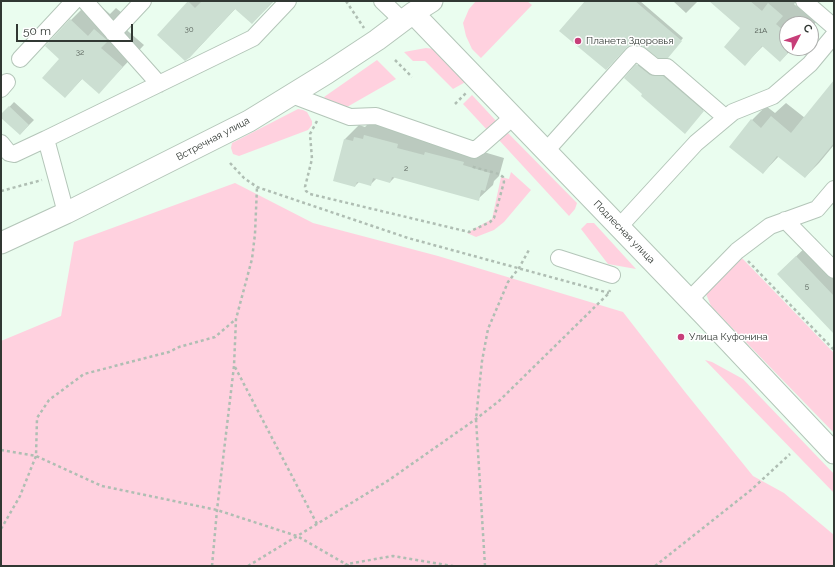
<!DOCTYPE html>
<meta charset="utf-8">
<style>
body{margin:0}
#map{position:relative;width:835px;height:567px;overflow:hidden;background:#eafdef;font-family:Raleway,sans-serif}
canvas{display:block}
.frame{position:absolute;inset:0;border:2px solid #313833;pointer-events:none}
.north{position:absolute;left:779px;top:16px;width:40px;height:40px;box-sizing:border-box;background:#fff;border:1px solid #adafad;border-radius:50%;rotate:49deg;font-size:11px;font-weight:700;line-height:16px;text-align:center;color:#313833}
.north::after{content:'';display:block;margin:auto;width:14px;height:18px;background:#c73e79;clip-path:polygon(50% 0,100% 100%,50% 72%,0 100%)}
.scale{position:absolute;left:16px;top:24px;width:117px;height:18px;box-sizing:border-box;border:2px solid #313833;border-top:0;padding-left:5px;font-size:12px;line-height:14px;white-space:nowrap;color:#313833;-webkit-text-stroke:3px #fff;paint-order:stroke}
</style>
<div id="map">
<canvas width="835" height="567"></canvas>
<div class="frame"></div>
<div class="north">С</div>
<div class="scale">50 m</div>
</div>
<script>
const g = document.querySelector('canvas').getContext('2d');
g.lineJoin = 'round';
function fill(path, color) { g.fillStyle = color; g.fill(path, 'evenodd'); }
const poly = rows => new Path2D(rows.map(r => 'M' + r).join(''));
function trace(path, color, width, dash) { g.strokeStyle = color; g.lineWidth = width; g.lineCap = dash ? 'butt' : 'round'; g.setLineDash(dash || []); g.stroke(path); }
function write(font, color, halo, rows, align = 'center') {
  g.font = font + ' Raleway,sans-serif'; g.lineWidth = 3; g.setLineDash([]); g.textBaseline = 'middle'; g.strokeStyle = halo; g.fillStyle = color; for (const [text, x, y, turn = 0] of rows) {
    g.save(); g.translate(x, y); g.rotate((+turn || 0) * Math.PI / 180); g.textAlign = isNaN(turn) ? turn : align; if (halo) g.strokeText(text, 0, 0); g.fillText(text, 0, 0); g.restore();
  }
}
fill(poly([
 [476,1,527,1,532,5,481,58,472,49,466,36,463,23,469,9],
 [426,48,435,49,469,80,453,89,425,61,413,61,404,52],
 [377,60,396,79,340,111,324,97],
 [472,95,498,123,489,132,463,104],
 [298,109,303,110,307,112,312,121,312,125,308,130,239,156,233,154,231,148,232,143],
 [506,131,577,203,575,209,569,216,498,139],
 [511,172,531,190,504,222,494,230,476,237,467,233,492,219,501,177,509,179],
 [235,183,313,223,438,256,623,312,685,392,753,476,784,493,834,535,834,566,1,566,1,341,61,316,74,242],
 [587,223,594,223,636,269,608,264,581,229],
 [740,256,834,353,834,433,711,306,706,294,711,285],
 [705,360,712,362,743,379,834,474,834,493]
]), '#ffd1df');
fill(poly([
 [90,1,95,1,110,14,116,8,129,19,122,26,144,45,99,92,83,78,65,97,61,59,71,20],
 [189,1,274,1,252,23,236,8,189,58,158,35],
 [586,1,640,1,683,38,670,54],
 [673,1,698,1,686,13],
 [710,1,797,1,794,4,816,22,811,28,811,24,787,24,787,48,793,48,780,61,763,46,745,64,741,28],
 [640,63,666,75,705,108,687,130,625,78],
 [834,81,834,145,819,163,805,177,779,156,763,173,752,120,766,106,775,113,786,103,805,118],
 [14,102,34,120,20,134,1,116],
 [379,121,504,158,499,176,494,181,493,185,478,199,395,177,390,182,377,178,371,184,359,182,355,186,345,139,359,125,365,127,369,123,375,125],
 [815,238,834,259,834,333,778,274]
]), '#0003');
fill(poly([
 [188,1,195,8,202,1,273,1,252,24,235,9,189,58,185,61,157,35],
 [585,1,635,1,682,41,668,58,658,58,642,46,629,45,606,70,559,31],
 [709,1,750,1,762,11,768,3,783,16,776,24,787,34,787,54,780,62,762,46,745,66,724,47,740,28],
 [70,19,88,36,94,29,108,41,101,48,123,67,99,94,82,79,65,98,42,78,59,59,45,46],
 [636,64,650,75,655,76,663,76,704,111,685,134,641,96,642,94,624,78],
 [834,80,834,143,805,178,777,156,763,174,729,147,751,119,761,128,771,116,791,133],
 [9,106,29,125,20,135,1,118,1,114],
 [364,135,398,144,397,148,424,155,425,152,464,162,463,165,490,173,485,191,481,190,479,201,392,177,390,183,373,178,371,186,357,182,355,187,333,181,344,139,353,141,354,137,363,139],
 [796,256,834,296,834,334,777,274]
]), '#ccdfd2');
const minor = poly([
 [85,1,159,84],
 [382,1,403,21],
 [804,1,834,27],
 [113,33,143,1],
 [20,59,74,1],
 [1,89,7,82],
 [292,95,350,117,376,116,474,150,479,147,513,117],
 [1,143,9,153,14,154,46,139],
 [546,151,633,54,640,55,655,67,667,67,726,118],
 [66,213,46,139,253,38,288,1],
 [785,220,834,270],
 [619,227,696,143,733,112,773,96,810,64,834,35],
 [559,258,612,275],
 [689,300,737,251,770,226,817,209,834,189]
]);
const major = poly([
 [413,13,704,315,834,453],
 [1,243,66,213,249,121,327,73,377,40,413,13,432,1]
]);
trace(minor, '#b4c6b9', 18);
trace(major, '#b4c6b9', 23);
trace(poly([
 [346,1,364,28],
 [395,60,412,77],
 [455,104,466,93],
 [317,121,310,134,312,159,305,187,306,191,310,194,469,232,490,222,494,218,504,182,503,177,499,174,470,166],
 [230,163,244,178,257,187,408,238,609,293],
 [1,191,42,180],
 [748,261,834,350],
 [235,367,317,524],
 [1,450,36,456,102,486,217,510,297,536,349,566],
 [1,529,20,496,36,456,37,418,49,400,84,374,169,352,179,347,215,337,236,319],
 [212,566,217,510,234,366,236,319,252,259,255,234,257,187],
 [248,566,389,480,476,419,499,401,609,293,610,290],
 [345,566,347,564,393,556,453,566],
 [485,566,476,419,482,361,488,329,508,282,519,268,530,248],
 [655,566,751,490,790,454]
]), '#afbeb3', 2.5, [3, 3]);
trace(minor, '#fff', 16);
trace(major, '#fff', 21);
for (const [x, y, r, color] of [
 [578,41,4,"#c73e79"],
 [681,337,4,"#c73e79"]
]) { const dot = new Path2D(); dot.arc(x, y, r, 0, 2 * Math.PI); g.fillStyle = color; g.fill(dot); trace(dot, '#fff', 1.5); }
write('8px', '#58625b', null, [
 ["30",189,30],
 ["21А",761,31],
 ["32",80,53],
 ["2",406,169],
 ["5",807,287]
]);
write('10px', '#313833', '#fff', [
 ["Планета Здоровья",586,41],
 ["Улица Куфонина",689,337]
], 'left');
write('10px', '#313833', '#fff', [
 ["Встречная улица",213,139,-28],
 ["Подлесная улица",624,232,46]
]);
</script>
